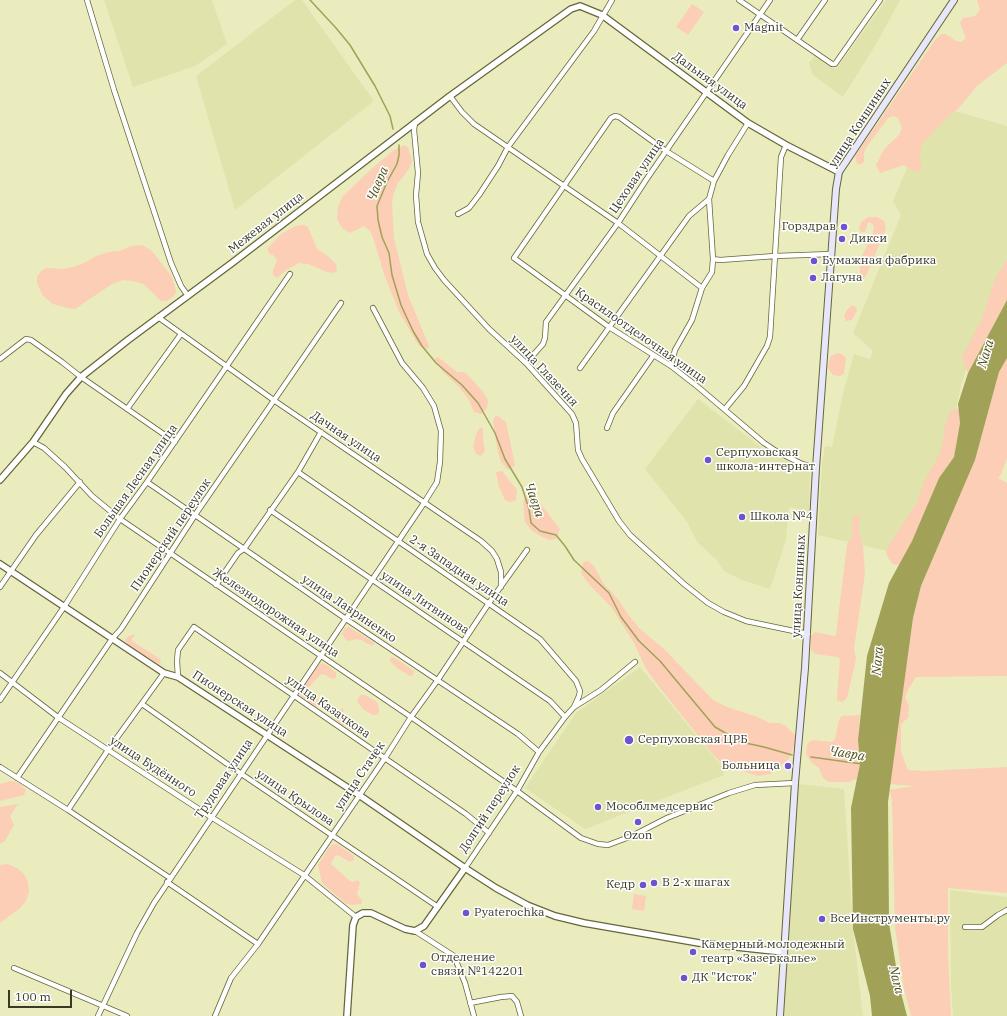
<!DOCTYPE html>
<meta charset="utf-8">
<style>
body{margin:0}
#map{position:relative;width:1007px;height:1016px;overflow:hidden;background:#eaecbd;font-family:"IBM Plex Serif",serif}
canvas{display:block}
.scale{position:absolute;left:8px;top:990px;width:64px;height:18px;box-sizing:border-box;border:2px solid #383926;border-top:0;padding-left:5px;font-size:12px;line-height:14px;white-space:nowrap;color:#383926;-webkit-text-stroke:3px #fff;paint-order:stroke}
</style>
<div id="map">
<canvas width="1007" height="1016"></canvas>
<div class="scale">100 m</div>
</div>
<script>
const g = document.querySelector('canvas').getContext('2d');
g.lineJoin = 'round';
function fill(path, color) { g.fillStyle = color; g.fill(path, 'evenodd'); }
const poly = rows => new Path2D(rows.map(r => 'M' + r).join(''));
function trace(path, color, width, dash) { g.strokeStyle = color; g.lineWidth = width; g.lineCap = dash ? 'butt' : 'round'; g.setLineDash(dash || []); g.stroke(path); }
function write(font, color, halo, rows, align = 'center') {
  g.font = font + ' "IBM Plex Serif",serif'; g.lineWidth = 3; g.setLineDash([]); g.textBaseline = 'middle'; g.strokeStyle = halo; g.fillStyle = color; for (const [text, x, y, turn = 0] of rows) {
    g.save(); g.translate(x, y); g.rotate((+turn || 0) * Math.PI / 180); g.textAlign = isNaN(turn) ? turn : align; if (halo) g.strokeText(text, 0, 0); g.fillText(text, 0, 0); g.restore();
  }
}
fill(poly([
 [104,0,212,0,227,44,195,66,133,87],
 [295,0,302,0,374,101,235,210,196,76],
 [886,0,900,0,876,44,843,97,813,75,809,63,815,55,836,69],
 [934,105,1007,126,1007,258,961,385,947,454,900,554,818,535,822,464,825,446,832,447,843,394,854,354,870,359,873,351,853,333,901,215,893,201],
 [698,399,765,450,810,472,809,511,789,507,786,540,770,589,742,580,724,571,717,560,698,543,687,522,645,469],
 [640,667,723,768,724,775,585,829,525,788,576,713],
 [798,784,844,789,853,929,863,1016,783,1016],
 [950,890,1007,897,1007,1016,953,1016,951,988]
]), '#e1e3ac');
fill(poly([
 [977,0,1007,0,1007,63,978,85,958,109,947,117,927,139,921,146,920,160,922,170,915,172,904,165,880,173,876,165,884,149,899,135,902,128,898,118,893,116,888,118,865,149,864,155,864,162,861,164,857,164,855,156,935,40,941,34,946,34,956,41,961,42,966,38,960,23,963,18,975,16,980,10],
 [692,4,704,12,688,35,676,27],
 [405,145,408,148,412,161,409,169,398,183,393,196,392,204,394,238,408,295,429,346,428,349,419,346,399,312,384,274,374,240,370,231,364,226,350,233,342,228,337,219,338,207,343,196,369,171,394,150],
 [868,217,877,217,884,221,886,229,866,276,863,279,860,273,860,260,873,233,874,226,870,222,868,223,865,232,861,232,859,229,861,222],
 [304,225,308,227,317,249,329,257,336,264,337,271,334,273,327,272,308,264,299,263,288,269,277,278,273,275,273,271,277,260,273,255,270,254,267,249,280,235,295,226],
 [142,245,152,251,172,277,176,291,174,296,167,301,161,301,147,287,143,284,133,281,123,280,112,284,75,309,67,308,53,304,43,296,37,283,37,277,42,270,47,268,62,269,73,267,84,263,96,256,109,252,120,251,131,246],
 [1007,259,1007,300,968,373,962,357,982,319,995,279],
 [851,306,855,306,857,310,852,320,846,321,844,316,847,310],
 [837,353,842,354,846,358,844,373,840,376,833,375,828,368,830,357],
 [438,357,457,372,462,372,467,374,483,392,488,400,487,408,481,414,474,412,469,400,459,387,443,372,434,359],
 [1007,358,1007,459,1000,476,998,478,1007,483,1007,676,916,677,908,690,905,698,909,706,908,718,901,724,901,752,908,770,926,771,1007,767,1007,893,948,888,948,955,951,1016,911,1016,904,989,895,927,892,799,889,790,914,786,890,784,913,618,921,586,975,460,999,372],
 [956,408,959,410,960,423,954,457,939,478,912,541,899,565,892,564,886,554,888,547,916,504,924,482,939,455,943,441,945,425,950,412],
 [495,416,498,416,506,422,515,465,508,470,501,462,498,452,493,422],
 [480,428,483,428,483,440,485,451,481,456,476,454,473,447,476,434],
 [502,471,517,490,516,500,510,502,505,500,499,487,496,472],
 [532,492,543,507,560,529,556,539,549,540,539,535,531,530,525,522,523,501,530,493],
 [857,515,860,517,858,527,863,547,865,573,854,649,856,659,847,698,844,701,841,702,837,700,837,696,840,660,838,657,815,654,811,650,811,636,815,632,834,636,836,635,847,544,852,537,852,521,854,516],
 [588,561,594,566,603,583,617,598,628,614,639,628,664,649,713,700,727,707,755,716,770,723,779,723,786,726,795,735,795,743,789,759,770,774,758,776,723,765,710,751,657,684,646,669,634,643,612,608,589,584,581,573,583,562],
 [349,627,373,642,374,644,372,646,361,640,356,639,349,641,346,640,342,634,344,629],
 [134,634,134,637,132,638,132,641,160,659,161,662,159,664,129,645,125,641,127,637],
 [391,657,395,658,414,671,412,676,408,675,397,668,391,662,390,659],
 [322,663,327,665,336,673,336,678,332,679,323,674,320,675,310,686,307,688,304,688,303,687,315,669,319,665],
 [306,692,321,701,321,705,318,707,314,706,301,696,301,694,302,693],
 [361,695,365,695,377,702,379,708,379,712,376,715,373,715,364,710,358,703,358,698],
 [343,708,344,719,347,722,344,727,334,718,334,713,337,711],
 [860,715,858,740,860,764,857,779,848,782,829,782,823,778,819,768,812,763,806,754,807,745,809,742,814,740,832,742,835,739,839,720,842,716],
 [11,781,19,783,26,790,24,795,0,801,0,784],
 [18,804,10,816,14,825,5,841,0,844,0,807],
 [333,844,338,845,354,856,354,860,350,862,338,855,335,856,332,861,331,864,350,881,353,882,358,880,360,883,357,894,362,901,361,904,351,905,345,903,322,883,318,865,330,846],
 [8,864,17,868,24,874,28,882,29,892,26,901,20,908,0,923,0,865],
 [634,894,646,896,644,911,632,909]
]), '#fcceb5');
fill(poly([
 [1007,300,1007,358,999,372,975,460,921,586,913,618,888,802,889,923,899,985,907,1016,872,1016,870,996,853,929,851,808,860,764,858,740,867,656,889,583,912,541,939,478,954,457,960,423,958,404,968,373]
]), '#a1a258');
trace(poly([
 [310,0,336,28,350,45,375,86,390,116,393,129],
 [399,145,399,155,397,164,387,182,377,206,378,220,382,237,389,253,392,275,401,305,413,331,422,346,436,363,462,385,478,403,495,433,505,459,522,487,529,509,531,523,540,531,556,535,565,546,574,560,609,593,621,617,639,641,660,661,715,727,741,742,764,747,792,755],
 [811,757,862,764]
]), '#a1a258', 1.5);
const minor = poly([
 [87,0,114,90,171,263,181,286,188,296],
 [739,0,832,64,835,64,880,0],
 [797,40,825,0],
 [450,96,462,112,474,124,618,223,702,288],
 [415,122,414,130,418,173,416,195,418,222,427,254,435,268,444,280,489,329,526,363,572,414,576,423,578,450,582,459,619,521,630,535,684,584,708,603,724,612,746,621,808,634],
 [714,181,666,151,619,117,615,116,611,118,514,258,609,327,671,366,698,387,764,443,776,451,802,464,816,468],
 [458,214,469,208,479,195,498,166,508,147,594,31,612,0],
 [713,259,720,260,775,256,832,254],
 [158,317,275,401,481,541,492,551,497,559,501,572,501,587],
 [0,359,26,339,31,340,62,362,81,377,175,442],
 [526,363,543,344,545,338,546,322,618,223,646,180,770,0],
 [671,366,675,350,692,320,702,288,712,272,713,259,709,199,714,181,728,155,748,123],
 [580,368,689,216,709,199],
 [127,409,181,334],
 [725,409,744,386,767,346,770,337,781,157,786,145],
 [607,428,613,413,653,356],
 [33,442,44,448,65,467,92,496,120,519,411,717,517,791,581,838,598,844,608,845,632,836,667,818,729,793,755,785,795,783],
 [298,472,540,639,576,681,580,691,579,696,574,707],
 [147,482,346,619,518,734,539,752],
 [270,510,550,701,565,717],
 [216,585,238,553,244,549,298,472,321,432],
 [0,587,36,535,80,482],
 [0,673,59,718,211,817,304,875,356,917],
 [178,677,177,661,178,650,194,627,466,814,489,833],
 [0,700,64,607,120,519,147,482,290,274],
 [142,704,240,773,438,907],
 [0,767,68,810,170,878],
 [17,778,112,639,121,629,195,515,341,303],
 [68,810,108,750,164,673],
 [465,868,517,791,539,752,565,717,574,707,601,690,635,662],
 [167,882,258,944],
 [965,927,982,927,998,915,1007,910],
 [415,931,454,956,465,983,474,1016],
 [14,968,127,1016],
 [470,1003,501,997,512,996,517,1002,521,1016],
 [98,1016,137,933,154,903,424,503,437,482,440,462,441,431,434,406,423,388,402,363,373,308],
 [215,1016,231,978,258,944,385,758,411,717,437,681,489,603,527,550]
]);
const tertiary = poly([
 [0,480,33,442,66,394,81,377,128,340,232,263,450,96,571,9,580,6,602,15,748,123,786,145,839,172],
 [0,564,164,673,178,677,359,795,465,868,496,888,527,905,555,916,584,923,699,943,783,952],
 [347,1016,353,925,356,917,363,913,371,913,405,929,415,931,424,926,465,868]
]);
const secondary = poly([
 [780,1016,795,783,805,668,816,468,836,189,839,172,954,0]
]);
trace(minor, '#65663b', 6);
trace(tertiary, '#65663b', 8);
trace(secondary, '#65663b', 8);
trace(minor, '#fff', 4.5);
trace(tertiary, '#fff', 5.5);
trace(secondary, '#e8e6fa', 6);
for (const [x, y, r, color] of [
 [736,28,4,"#6f53cc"],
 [844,227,4,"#6f53cc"],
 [842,239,4,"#6f53cc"],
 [814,261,4,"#6f53cc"],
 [813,278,4,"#6f53cc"],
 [708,460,4,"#6f53cc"],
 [742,517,4,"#6f53cc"],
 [629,740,5,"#6f53cc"],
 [788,766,4,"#6f53cc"],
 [598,807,4,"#6f53cc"],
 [638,822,4,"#6f53cc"],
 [654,883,4,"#6f53cc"],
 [643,885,4,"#6f53cc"],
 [466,913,4,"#6f53cc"],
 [822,919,4,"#6f53cc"],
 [693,952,4,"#6f53cc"],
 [423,965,4,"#6f53cc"],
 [684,978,4,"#6f53cc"]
]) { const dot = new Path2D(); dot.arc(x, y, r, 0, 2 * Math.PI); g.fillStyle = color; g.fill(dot); trace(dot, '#fff', 1.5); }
write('12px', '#383926', '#fff', [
 ["Magnit",744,28],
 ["Горздрав",836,227,"right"],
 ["Дикси",850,239],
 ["Бумажная фабрика",822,261],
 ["Лагуна",821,278],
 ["Серпуховская",716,453],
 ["школа-интернат",716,467],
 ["Школа №4",750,517],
 ["Серпуховская ЦРБ",638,740],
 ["Больница",780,766,"right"],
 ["Мособлмедсервис",606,807],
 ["Ozon",638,836,"center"],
 ["В 2-х шагах",662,883],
 ["Кедр",635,885,"right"],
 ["Pyaterochka",474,913],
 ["ВсеИнструменты.ру",830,919],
 ["Камерный молодежный",701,945],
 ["театр «Зазеркалье»",701,959],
 ["Отделение",431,958],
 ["связи №142201",431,972],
 ["ДК \"Исток\"",692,978]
], 'left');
write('12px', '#383926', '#fff', [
 ["Дальняя улица",710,81,36],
 ["улица Коншиных",860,123,-57],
 ["Цеховая улица",637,176,-56],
 ["Межевая улица",266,223,-38],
 ["Красилоотделочная улица",641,336,35],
 ["улица Глазечня",544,371,47],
 ["Дачная улица",346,437,34],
 ["Большая Лесная улица",136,481,-55],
 ["Пионерский переулок",171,535,-56],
 ["2-я Западная улица",459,571,34],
 ["улица Коншиных",799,586,-87],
 ["улица Литвинова",425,603,34],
 ["улица Лавриненко",349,609,34],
 ["Железнодорожная улица",276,613,34],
 ["Пионерская улица",240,704,33],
 ["улица Казачкова",328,707,35],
 ["улица Будённого",153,767,33],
 ["улица Стачек",360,776,-56],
 ["Трудовая улица",224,779,-56],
 ["улица Крылова",295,798,34],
 ["Долгий переулок",490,809,-57]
]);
write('italic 13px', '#515119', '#fff', [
 ["Чавра",378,184,-67],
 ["Nara",986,354,-73],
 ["Чавра",534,500,71],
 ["Nara",878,661,-85],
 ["Чавра",847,754,9],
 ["Nara",896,980,76]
]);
</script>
